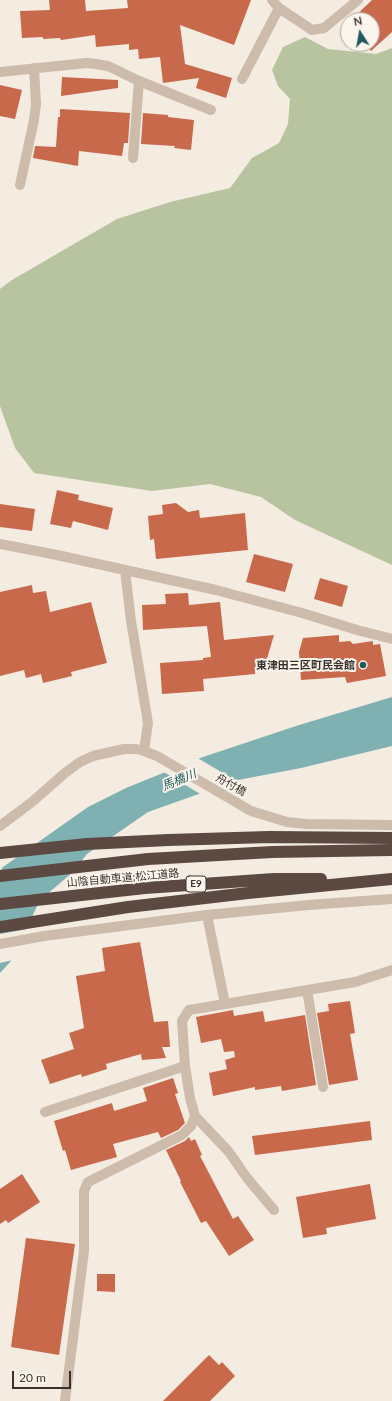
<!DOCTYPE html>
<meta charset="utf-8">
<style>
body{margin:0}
#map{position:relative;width:392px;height:1401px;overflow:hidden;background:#f4ebe1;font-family:Lato,sans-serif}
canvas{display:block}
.north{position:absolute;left:340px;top:12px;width:40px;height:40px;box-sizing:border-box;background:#fbf5ee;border:1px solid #aea6a0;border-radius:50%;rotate:349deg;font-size:11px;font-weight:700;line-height:16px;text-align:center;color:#3b302b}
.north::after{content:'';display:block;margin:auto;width:14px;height:18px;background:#1f5a5e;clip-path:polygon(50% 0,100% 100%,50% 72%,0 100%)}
.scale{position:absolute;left:12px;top:1371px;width:59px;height:18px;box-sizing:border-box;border:2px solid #3b302b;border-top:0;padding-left:5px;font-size:12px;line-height:14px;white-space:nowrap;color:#3b302b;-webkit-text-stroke:3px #fbf5ee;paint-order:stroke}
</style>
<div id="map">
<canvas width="392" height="1401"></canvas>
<div class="north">N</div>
<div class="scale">20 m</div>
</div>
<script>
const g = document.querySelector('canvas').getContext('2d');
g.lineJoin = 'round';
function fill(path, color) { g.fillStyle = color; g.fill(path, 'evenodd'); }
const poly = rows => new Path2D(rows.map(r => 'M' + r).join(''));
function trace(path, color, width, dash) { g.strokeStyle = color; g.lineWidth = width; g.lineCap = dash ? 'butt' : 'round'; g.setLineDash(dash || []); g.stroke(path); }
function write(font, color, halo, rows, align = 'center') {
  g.font = font + ' Lato,"Noto Sans JP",sans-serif'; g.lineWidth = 4; g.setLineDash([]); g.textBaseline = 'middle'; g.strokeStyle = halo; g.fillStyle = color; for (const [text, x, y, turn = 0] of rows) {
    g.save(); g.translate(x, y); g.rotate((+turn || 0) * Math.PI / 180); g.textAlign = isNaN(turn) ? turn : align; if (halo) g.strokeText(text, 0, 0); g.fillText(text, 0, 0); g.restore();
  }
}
fill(poly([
 [305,37,328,49,376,54,392,48,392,565,295,520,261,497,210,484,152,491,34,473,15,448,0,406,0,289,12,280,117,219,170,202,230,188,252,158,279,143,288,124,290,99,278,86,272,70,283,47]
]), '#b8c4a0');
fill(poly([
 [392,697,392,746,301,768,238,780,148,812,87,854,72,873,40,900,11,961,0,973,0,871,3,867,88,807,126,788,200,758,296,726]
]), '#7fb0b2');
fill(poly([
 [196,757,238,782,202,795,162,771],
 [28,929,13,960,0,963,0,934]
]), '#f4ebe1');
fill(poly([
 [49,0,85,0,86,11,128,8,127,0,251,0,234,45,180,25,185,64,232,78,226,98,196,88,199,78,163,83,160,57,139,59,138,49,129,50,129,44,96,47,95,35,61,40,60,38,43,39,43,37,22,38,20,11,50,10],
 [372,0,392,0,392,32,371,51,365,44,372,44,372,20,351,20],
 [62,77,118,80,118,88,61,96],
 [0,85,22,90,15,119,0,116],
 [60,109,130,113,128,143,124,143,122,156,79,151,78,166,33,158,35,146,56,147,58,117,60,117],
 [143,113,168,115,168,117,194,120,191,150,174,148,175,146,141,144],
 [57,490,79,495,78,500,113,508,108,530,73,521,71,528,50,524],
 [176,503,188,512,199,510,200,518,245,513,248,550,156,559,154,539,150,540,148,516,163,514,162,505],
 [0,504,35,509,32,531,0,527],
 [254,554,293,564,285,592,246,582],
 [320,578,348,586,342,607,314,599],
 [32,585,33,593,46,591,50,612,91,602,107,663,71,672,72,676,43,683,41,674,26,678,24,670,0,676,0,592],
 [188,593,189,605,220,602,224,640,274,635,265,665,255,667,255,674,203,679,204,691,162,694,160,663,203,660,203,658,211,657,207,626,143,630,142,605,166,604,165,594],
 [339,635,339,642,350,641,353,644,373,641,373,645,380,644,386,676,347,683,345,677,301,680,299,652,303,638],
 [140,942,154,1022,168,1021,170,1047,162,1047,166,1058,142,1060,141,1054,106,1064,107,1069,82,1077,81,1074,50,1084,41,1060,74,1049,69,1033,84,1028,76,976,105,971,102,948],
 [350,1001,355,1033,350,1034,358,1080,329,1085,317,1013,329,1011,328,1004],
 [233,1010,234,1016,263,1011,265,1022,305,1015,316,1085,282,1091,281,1086,255,1090,255,1087,213,1096,209,1073,227,1069,225,1060,235,1057,234,1051,224,1052,221,1039,201,1043,196,1017],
 [173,1078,178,1093,175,1094,185,1123,178,1130,161,1138,158,1132,113,1144,117,1157,71,1170,65,1150,63,1151,54,1121,112,1103,114,1111,147,1101,143,1088],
 [370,1121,372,1140,255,1155,252,1136],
 [189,1137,191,1141,195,1139,202,1155,200,1156,233,1219,238,1216,254,1240,229,1256,206,1221,201,1223,180,1182,181,1181,166,1150,185,1141],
 [22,1174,40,1202,8,1223,6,1220,0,1224,0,1189],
 [370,1184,376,1219,326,1228,327,1234,303,1238,296,1197],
 [26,1238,75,1244,59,1355,11,1347],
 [97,1274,115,1274,115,1292,97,1291],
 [209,1355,219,1365,222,1362,235,1376,210,1401,163,1401]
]), '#c8694b');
trace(poly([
 [272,0,279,8,312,30,324,28,358,0],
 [0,72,86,63,96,64,108,66,139,81,211,110],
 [242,79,279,8],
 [133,158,139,81],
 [20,185,34,120,36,104,34,68],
 [0,544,57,555,216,590,302,613,357,630,392,639],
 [125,570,131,621,148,723,144,751],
 [0,826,32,802,65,773,80,762,93,756,124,749,136,749,144,751,157,756,251,811,287,822,306,824,392,825],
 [207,915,225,1004,355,982,392,970],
 [0,944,44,936,207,915,308,905,392,899],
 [307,990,323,1087],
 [45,1112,185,1066],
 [195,1116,229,1152,247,1178,274,1210],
 [65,1401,84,1251,84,1191,88,1182,182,1135,191,1126,195,1116,190,1098,185,1066,182,1021,189,1010,225,1004]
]), '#cdbbac', 10);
trace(poly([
 [0,853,87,844,168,840,269,837,392,838],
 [0,876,148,859,272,852,392,850],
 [0,904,145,888,274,879,321,879],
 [0,927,128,907,248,893,392,879]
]), '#5c4a42', 12);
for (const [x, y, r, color] of [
 [363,665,4,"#1f5a5e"]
]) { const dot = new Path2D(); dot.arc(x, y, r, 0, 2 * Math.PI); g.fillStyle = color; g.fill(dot); trace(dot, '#fbf5ee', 1.5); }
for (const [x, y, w] of [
 [196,884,20]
]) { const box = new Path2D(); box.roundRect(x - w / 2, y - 8, w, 16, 3); g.fillStyle = '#fbf5ee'; g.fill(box); trace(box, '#3b302b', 1); }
write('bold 10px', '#3b302b', null, [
 ["E9",196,884]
]);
write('bold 11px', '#3b302b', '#fbf5ee', [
 ["東津田三区町民会館",355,665]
], 'right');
write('11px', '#3b302b', '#fbf5ee', [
 ["舟付橋",231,785,30],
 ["山陰自動車道;松江道路",123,878,-5]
]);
write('italic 12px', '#1f5a5e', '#fbf5ee', [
 ["馬橋川",179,780,-23]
]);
</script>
